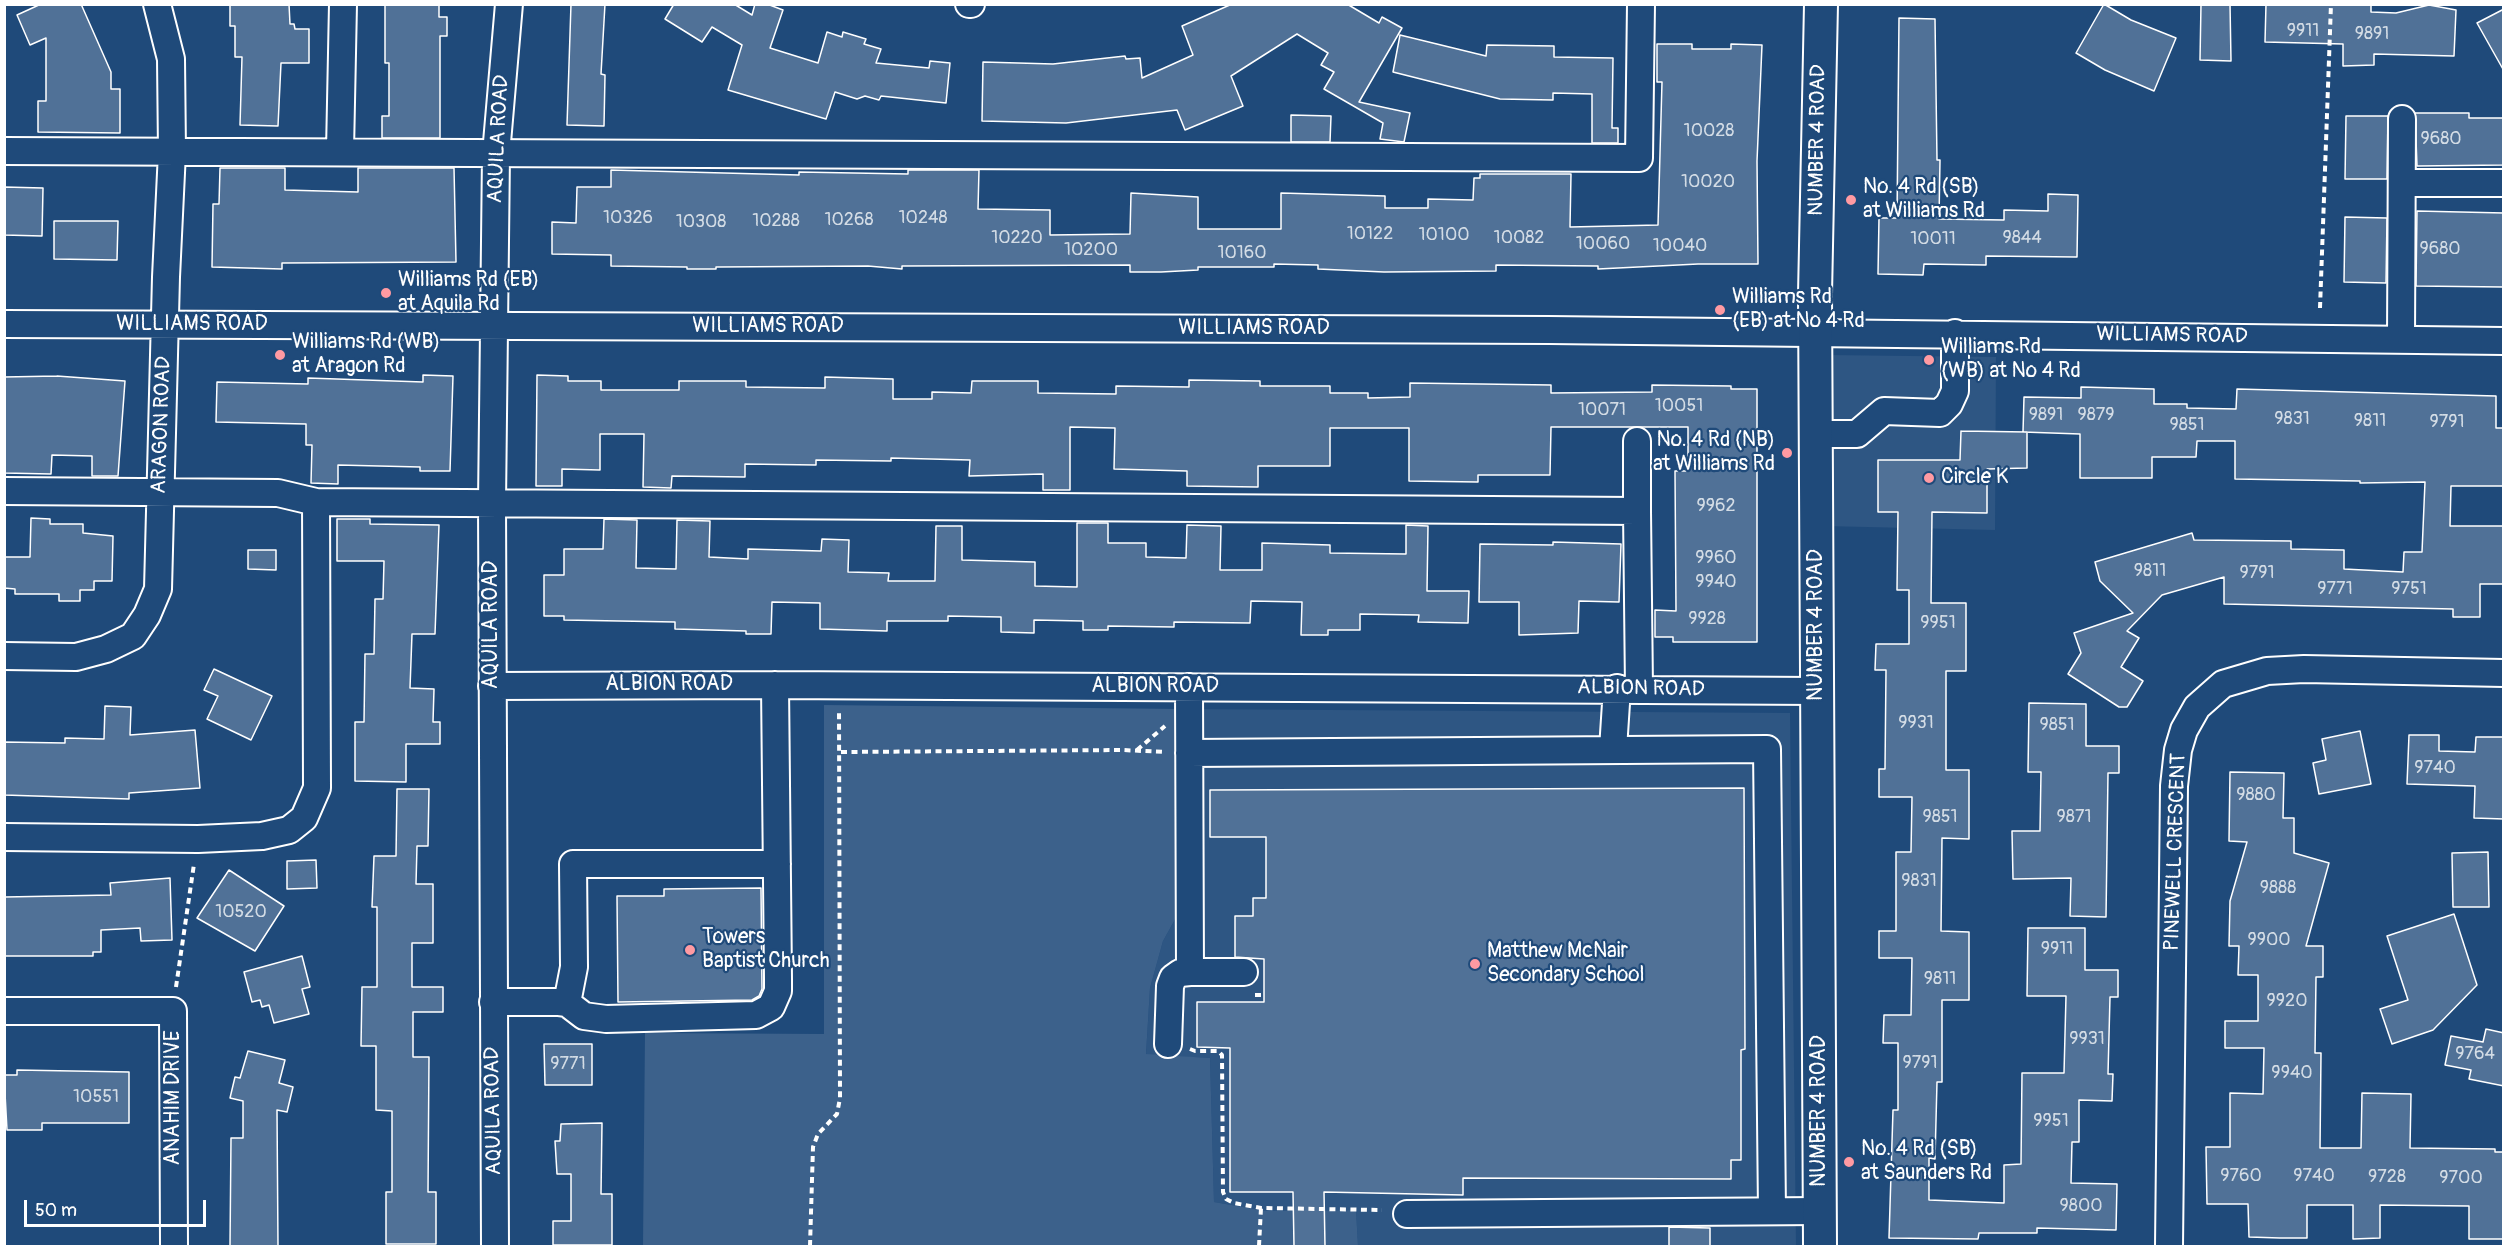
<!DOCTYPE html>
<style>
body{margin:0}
#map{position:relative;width:2508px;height:1251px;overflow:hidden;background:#1f4a7a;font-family:Pangolin,sans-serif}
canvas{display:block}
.frame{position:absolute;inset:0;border:6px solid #fff;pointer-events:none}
.scale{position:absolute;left:24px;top:1200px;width:182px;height:27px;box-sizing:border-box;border:3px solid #fff;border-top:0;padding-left:8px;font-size:18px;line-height:21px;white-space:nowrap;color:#fff;-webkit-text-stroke:4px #1f4a7a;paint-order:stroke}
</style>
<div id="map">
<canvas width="2508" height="1251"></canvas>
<div class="frame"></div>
<div class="scale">50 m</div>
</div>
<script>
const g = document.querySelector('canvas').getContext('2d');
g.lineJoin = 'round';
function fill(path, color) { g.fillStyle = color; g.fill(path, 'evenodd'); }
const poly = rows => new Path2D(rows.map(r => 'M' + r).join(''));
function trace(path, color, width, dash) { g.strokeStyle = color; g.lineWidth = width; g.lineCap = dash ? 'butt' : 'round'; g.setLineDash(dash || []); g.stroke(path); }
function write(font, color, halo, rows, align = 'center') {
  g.font = font + ' Pangolin,sans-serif'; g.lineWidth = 4.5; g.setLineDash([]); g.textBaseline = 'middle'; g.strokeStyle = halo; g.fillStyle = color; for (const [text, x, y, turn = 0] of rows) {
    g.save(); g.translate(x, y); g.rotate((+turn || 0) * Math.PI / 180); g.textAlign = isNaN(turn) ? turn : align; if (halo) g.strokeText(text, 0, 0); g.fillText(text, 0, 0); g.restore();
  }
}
fill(poly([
 [1826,355,1996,357,1995,530,1824,526],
 [1180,709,1790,713,1796,1246,1358,1246,1356,1210,1266,1211,1214,1202,1210,1058,1146,1055,1150,988,1163,941,1183,905]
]), '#2e5683');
fill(poly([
 [824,705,1180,709,1183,905,1163,941,1150,988,1146,1054,1210,1058,1214,1202,1266,1211,1356,1210,1358,1246,643,1246,645,1033,824,1034]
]), '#3c618b');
const building = poly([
 [41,4,81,4,111,72,111,89,120,89,120,133,38,132,38,101,46,101,46,38,30,45,17,15,41,4],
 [230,4,289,4,290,24,294,24,295,29,309,29,309,63,281,63,278,126,240,125,242,57,235,57,235,26,230,26,230,4],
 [385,4,439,4,439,17,447,17,447,36,440,36,440,138,382,138,382,116,389,116,389,63,385,63,385,4],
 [571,4,605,4,601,74,605,75,604,126,567,125,571,4],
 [674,4,734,4,752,15,755,4,767,4,783,10,770,48,818,63,827,32,842,37,843,32,866,39,864,44,881,49,876,63,929,68,930,61,950,63,946,103,881,96,879,100,865,96,857,99,835,92,826,119,728,90,742,45,712,27,702,42,665,19,674,4],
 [1232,4,1347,4,1379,23,1382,17,1402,28,1359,102,1410,113,1404,142,1380,139,1383,123,1324,89,1334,72,1321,65,1328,53,1297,34,1231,76,1243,106,1185,130,1177,110,1066,123,982,121,983,62,1053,64,1125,56,1126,59,1140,58,1142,78,1193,55,1182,26,1232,4],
 [2104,4,2131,20,2176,38,2154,91,2105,70,2076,53,2104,4],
 [2201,4,2230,4,2231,61,2200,60,2201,4],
 [2266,4,2371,4,2371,12,2396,13,2429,5,2456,10,2454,56,2374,54,2374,65,2343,66,2343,44,2265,42,2266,4],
 [2504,9,2504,71,2477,23,2504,9],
 [1899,18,1935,19,1937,160,1940,160,1939,219,2004,220,2004,210,2048,211,2048,194,2078,195,2077,257,1986,256,1986,265,1924,264,1923,275,1878,274,1879,218,1897,218,1899,18],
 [1400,35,1486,56,1487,45,1554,46,1554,57,1613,58,1612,128,1618,128,1618,143,1592,143,1592,94,1553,93,1553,100,1500,99,1393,72,1400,35],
 [1657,44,1692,44,1692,49,1731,49,1731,44,1762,45,1757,161,1758,264,1698,264,1598,269,1598,266,1496,265,1496,271,1384,272,1318,269,1318,265,1274,264,1274,267,1198,267,1198,270,1161,272,1130,272,1130,265,902,266,902,269,868,266,716,267,716,269,687,269,687,267,611,266,611,255,552,254,552,222,576,223,577,187,611,187,611,170,799,175,799,172,908,174,908,170,979,170,978,209,1050,210,1050,235,1130,234,1131,193,1198,197,1198,229,1281,229,1281,193,1385,196,1385,208,1428,208,1428,199,1473,200,1474,178,1480,178,1480,174,1571,174,1570,227,1658,225,1662,82,1657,82,1657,44],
 [2415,113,2469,113,2469,118,2504,118,2504,165,2417,166,2415,113],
 [1291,115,1331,116,1330,142,1291,142,1291,115],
 [2346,116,2388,116,2387,179,2345,179,2346,116],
 [220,168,285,168,285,190,358,192,358,168,454,168,456,262,282,263,282,269,212,267,213,204,219,204,220,168],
 [4,187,43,188,42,236,4,235,4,187],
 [2417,211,2504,213,2504,287,2416,286,2417,211],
 [2345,217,2387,218,2386,283,2344,282,2345,217],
 [54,221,118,221,117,260,54,259,54,221],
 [423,375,453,376,450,471,420,471,420,467,338,465,338,484,311,483,312,445,306,445,306,424,216,422,217,382,308,384,308,378,423,382,423,375],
 [537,375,568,376,568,381,601,381,601,390,679,390,679,381,746,381,746,387,825,388,825,377,893,379,893,399,932,399,932,392,971,393,972,381,1038,381,1038,393,1116,394,1116,386,1189,387,1189,380,1260,381,1260,386,1330,386,1330,393,1368,393,1368,398,1410,397,1410,383,1551,385,1551,393,1652,392,1652,385,1731,386,1731,389,1757,389,1757,642,1673,642,1673,637,1655,637,1655,610,1676,611,1675,471,1688,471,1688,427,1551,427,1550,475,1478,475,1478,482,1409,481,1409,428,1330,428,1330,466,1258,466,1258,487,1187,486,1187,471,1114,469,1115,428,1070,427,1070,490,1043,490,1043,474,969,476,970,460,891,458,891,461,816,460,816,465,745,464,745,477,672,476,671,488,643,487,644,434,600,434,600,470,562,469,562,486,536,486,537,375],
 [57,376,125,381,118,476,92,476,92,456,52,455,51,474,4,473,4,377,57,376],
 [2081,387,2154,389,2154,404,2187,404,2187,408,2236,409,2237,389,2496,396,2496,428,2504,428,2504,486,2451,486,2450,526,2504,526,2504,584,2480,584,2480,617,2453,617,2453,609,2224,604,2224,577,2162,595,2127,631,2139,638,2121,667,2143,681,2127,707,2119,707,2068,674,2081,653,2074,633,2133,613,2100,581,2095,562,2192,533,2194,540,2291,541,2291,549,2344,550,2344,569,2403,572,2404,552,2422,552,2425,482,2360,483,2360,481,2235,479,2235,441,2197,441,2196,457,2152,457,2152,478,2080,478,2080,434,2023,432,2024,397,2081,398,2081,387],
 [1961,431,2027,432,2027,468,1987,469,1987,513,1932,512,1931,603,1966,603,1966,671,1946,671,1946,770,1969,770,1969,839,1942,838,1941,931,1969,932,1969,1000,1942,1000,1942,1082,1937,1082,1935,1159,1929,1158,1929,1200,2004,1203,2004,1165,2021,1164,2022,1073,2064,1073,2066,996,2027,996,2028,928,2085,928,2085,970,2118,970,2118,997,2110,997,2108,1074,2113,1074,2112,1101,2079,1100,2079,1142,2072,1142,2071,1183,2117,1184,2116,1230,2037,1228,2037,1233,1979,1233,1978,1239,1889,1238,1893,1110,1898,1110,1898,1043,1883,1043,1884,1015,1911,1015,1912,958,1879,958,1879,931,1896,931,1896,852,1911,852,1912,797,1879,797,1879,769,1885,769,1886,670,1875,670,1876,644,1909,644,1909,590,1897,590,1898,512,1878,512,1878,460,1960,460,1961,431],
 [31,518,50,519,50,524,83,524,83,533,113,536,112,581,94,581,94,590,80,590,80,601,59,601,59,594,15,594,15,589,4,588,4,557,30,557,31,518],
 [337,519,370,519,370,524,439,525,435,634,412,634,410,688,434,689,433,722,440,722,440,744,406,744,406,782,355,781,355,722,364,722,365,654,374,654,375,599,383,599,384,561,337,561,337,519],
 [604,519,637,520,636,568,676,569,677,520,710,521,709,557,748,559,748,549,821,551,822,539,849,540,848,572,889,573,888,581,935,581,936,526,962,526,962,560,1035,562,1035,586,1077,587,1077,523,1108,523,1108,543,1146,543,1146,557,1186,558,1187,525,1221,526,1220,570,1262,570,1262,543,1330,545,1330,553,1406,554,1406,525,1428,526,1427,591,1469,591,1468,623,1418,622,1419,615,1360,614,1360,630,1328,630,1328,635,1301,635,1302,602,1251,601,1250,623,1174,622,1174,627,1108,626,1108,630,1083,630,1083,621,1034,620,1034,633,1001,632,1001,617,948,616,948,621,887,621,887,631,820,629,820,603,772,602,771,634,746,634,746,631,675,629,675,622,564,620,564,616,544,616,544,575,564,575,564,549,603,549,604,519],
 [1553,542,1621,544,1619,602,1579,601,1578,633,1519,635,1519,602,1479,602,1480,544,1553,545,1553,542],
 [248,550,276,550,276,570,248,569,248,550],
 [214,669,272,696,251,740,207,719,218,696,204,690,214,669],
 [2029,703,2086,704,2086,746,2119,746,2119,773,2108,773,2106,917,2070,916,2071,878,2013,879,2012,831,2040,831,2041,772,2028,772,2029,703],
 [105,706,131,707,130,735,195,730,200,788,129,793,129,799,4,795,4,742,65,743,65,738,104,739,105,706],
 [2360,731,2371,784,2319,794,2313,763,2326,760,2322,739,2360,731],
 [2409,735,2439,735,2439,751,2475,752,2476,737,2504,737,2504,819,2474,818,2475,786,2407,784,2409,735],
 [2230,772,2284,773,2283,818,2294,818,2294,853,2329,863,2306,946,2323,946,2323,977,2316,977,2315,1053,2321,1053,2320,1148,2361,1148,2362,1093,2411,1094,2410,1148,2495,1149,2495,1152,2504,1152,2504,1239,2469,1239,2469,1206,2380,1205,2380,1238,2353,1239,2353,1205,2307,1205,2307,1238,2280,1238,2249,1237,2248,1204,2207,1204,2206,1147,2230,1147,2230,1093,2263,1094,2264,1048,2225,1048,2225,1021,2258,1021,2258,975,2238,975,2239,946,2229,946,2230,901,2247,842,2229,841,2230,772],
 [1744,788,1745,1049,1741,1050,1741,1160,1731,1160,1731,1179,1463,1178,1463,1195,1324,1192,1325,1246,1294,1246,1293,1192,1230,1192,1230,1048,1197,1047,1197,1002,1264,1002,1264,959,1235,957,1235,916,1253,916,1253,898,1266,898,1266,837,1210,837,1210,790,1744,788],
 [397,789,429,789,428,846,417,846,416,884,433,884,433,943,412,943,412,987,443,987,443,1012,413,1012,413,1057,429,1057,428,1192,436,1192,436,1244,386,1244,386,1192,392,1192,392,1111,376,1110,376,1046,361,1046,362,987,377,987,377,907,372,907,374,856,396,856,397,789],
 [2488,852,2489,907,2453,907,2452,853,2488,852],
 [316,860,317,888,287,889,287,861,316,860],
 [229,870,284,906,255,951,197,918,229,870],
 [170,878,172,940,141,941,140,928,101,930,101,952,93,952,93,956,5,956,5,897,111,895,110,883,170,878],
 [761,888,762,989,759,996,752,1000,618,1002,617,896,664,896,664,889,761,888],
 [2454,914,2477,985,2433,1030,2392,1044,2380,1009,2408,1000,2387,936,2454,914],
 [302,956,310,987,302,989,309,1014,274,1023,269,1005,262,1007,260,1000,252,1002,244,972,302,956],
 [2486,1029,2504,1033,2504,1086,2469,1079,2471,1070,2445,1065,2451,1036,2483,1042,2486,1029],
 [544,1044,592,1044,592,1085,545,1085,544,1044],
 [248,1051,285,1060,279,1083,293,1087,287,1112,277,1110,278,1246,230,1246,231,1138,243,1138,243,1101,230,1098,235,1077,240,1078,248,1051],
 [17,1070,129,1072,129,1123,42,1123,42,1130,7,1130,4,1075,17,1075,17,1070],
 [602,1123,601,1194,612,1194,612,1245,553,1245,553,1221,571,1221,571,1174,557,1174,555,1141,560,1141,561,1124,602,1123],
 [1669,1227,1710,1228,1710,1246,1669,1246,1669,1227]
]);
fill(building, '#507197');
trace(building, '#fff', 1.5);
const minor = poly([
 [969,4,971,4],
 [4,151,1639,158,1641,4],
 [340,151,343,4],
 [2402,183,2504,183],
 [4,324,1549,330,2504,341],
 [2401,339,2402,119],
 [1815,434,1857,434,1884,411,1940,413,1949,404,1955,391,1955,333],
 [1637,441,1637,511],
 [4,491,278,493,316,502,1637,511,1639,689],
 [4,656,76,657,106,649,133,636,147,615,158,589,166,277,172,152,171,59,157,4],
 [492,686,775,685,1818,691],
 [1613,749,1617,688],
 [1189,753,1767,749,1772,1211],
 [4,837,198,839,262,836,289,830,304,818,317,788,316,502],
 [1190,972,1244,972],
 [493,1002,559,1002,567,1003,584,1016,606,1019,756,1015,771,1007,778,991,778,979,775,685],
 [567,1003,574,967,573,864,777,864],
 [4,1011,173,1011,174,1246],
 [1168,1044,1170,986,1173,978,1180,973,1190,972,1189,687],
 [1407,1214,1820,1211],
 [495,1246,492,503,496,154,509,4],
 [2169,1246,2174,786,2178,750,2184,730,2197,707,2223,684,2267,671,2304,669,2504,673]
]);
const major = poly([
 [1820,1246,1815,294,1821,4]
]);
trace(minor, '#fff', 30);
trace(major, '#fff', 36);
trace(poly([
 [2320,308,2331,4],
 [1137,750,1165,726],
 [841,752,1122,750,1165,752],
 [176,987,194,864],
 [1255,995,1264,995],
 [1190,1049,1195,1051,1218,1051,1222,1055,1223,1192,1226,1199,1234,1203,1261,1208,1382,1210],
 [810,1246,813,1147,818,1134,837,1114,840,1098,839,710],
 [1259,1246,1261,1208]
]), '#fff', 4, [6, 4.5]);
trace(minor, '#1f4a7a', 26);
trace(major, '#1f4a7a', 32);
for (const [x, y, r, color] of [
 [1851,200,6,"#ff9aa2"],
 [386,293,6,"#ff9aa2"],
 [1720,310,6,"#ff9aa2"],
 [280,355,6,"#ff9aa2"],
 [1929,360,6,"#ff9aa2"],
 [1787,453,6,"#ff9aa2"],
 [1929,478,6,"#ff9aa2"],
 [690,950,6,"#ff9aa2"],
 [1475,964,6,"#ff9aa2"],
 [1849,1162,6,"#ff9aa2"]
]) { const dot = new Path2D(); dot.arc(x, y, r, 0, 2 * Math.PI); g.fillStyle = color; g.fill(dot); trace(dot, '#1f4a7a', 2); }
write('18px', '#d3dce5', null, [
 ["9911",2303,31],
 ["9891",2372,34],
 ["10028",1709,131],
 ["9680",2441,139],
 ["10020",1708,182],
 ["10326",628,218],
 ["10248",923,218],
 ["10268",849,220],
 ["10288",776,221],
 ["10308",701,222],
 ["10122",1370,234],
 ["10100",1444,235],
 ["10220",1017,238],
 ["10082",1519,238],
 ["9844",2022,238],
 ["10011",1933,239],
 ["10060",1603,244],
 ["10040",1680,246],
 ["9680",2440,249],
 ["10200",1091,250],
 ["10160",1242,253],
 ["10051",1679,406],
 ["10071",1602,410],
 ["9891",2046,415],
 ["9879",2096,415],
 ["9831",2292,419],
 ["9811",2370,421],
 ["9791",2447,422],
 ["9851",2187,425],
 ["9962",1716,506],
 ["9960",1716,558],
 ["9811",2150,571],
 ["9791",2257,573],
 ["9940",1716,582],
 ["9771",2335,589],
 ["9751",2409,589],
 ["9928",1707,619],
 ["9951",1938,623],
 ["9931",1916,723],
 ["9851",2057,725],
 ["9740",2435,768],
 ["9880",2256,795],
 ["9851",1940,817],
 ["9871",2074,817],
 ["9831",1919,881],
 ["9888",2278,888],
 ["10520",241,912],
 ["9900",2269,940],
 ["9911",2057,949],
 ["9811",1940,979],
 ["9920",2287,1001],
 ["9931",2087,1039],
 ["9764",2475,1054],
 ["9791",1920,1063],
 ["9771",568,1064],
 ["9940",2292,1073],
 ["10551",96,1097],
 ["9951",2051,1121],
 ["9760",2241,1176],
 ["9740",2314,1176],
 ["9728",2387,1177],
 ["9700",2461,1178],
 ["9800",2081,1206]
]);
write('21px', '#fff', '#1f4a7a', [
 ["AQUILA ROAD",499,139,-87],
 ["NUMBER 4 ROAD",1818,140,-89],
 ["WILLIAMS ROAD",192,325],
 ["WILLIAMS ROAD",768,327],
 ["WILLIAMS ROAD",1254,329],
 ["WILLIAMS ROAD",2172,336,1],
 ["ARAGON ROAD",162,425,-88],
 ["AQUILA ROAD",492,625,-90],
 ["NUMBER 4 ROAD",1817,625,-90],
 ["ALBION ROAD",669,685],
 ["ALBION ROAD",1155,687],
 ["ALBION ROAD",1641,689,1],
 ["PINEWELL CRESCENT",2176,852,-88],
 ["ANAHIM DRIVE",174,1098,-90],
 ["AQUILA ROAD",494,1111,-91],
 ["NUMBER 4 ROAD",1820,1111,-90]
]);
write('21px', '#fff', '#1f4a7a', [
 ["No. 4 Rd (SB)",1863,188],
 ["at Williams Rd",1863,212],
 ["Williams Rd (EB)",398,281],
 ["at Aquila Rd",398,305],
 ["Williams Rd",1732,298],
 ["(EB) at No 4 Rd",1732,322],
 ["Williams Rd (WB)",292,343],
 ["at Aragon Rd",292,367],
 ["Williams Rd",1941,348],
 ["(WB) at No 4 Rd",1941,372],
 ["No. 4 Rd (NB)",1775,441,"right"],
 ["at Williams Rd",1775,465,"right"],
 ["Circle K",1941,478],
 ["Towers",702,938],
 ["Baptist Church",702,962],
 ["Matthew McNair",1487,952],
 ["Secondary School",1487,976],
 ["No. 4 Rd (SB)",1861,1150],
 ["at Saunders Rd",1861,1174]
], 'left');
</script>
